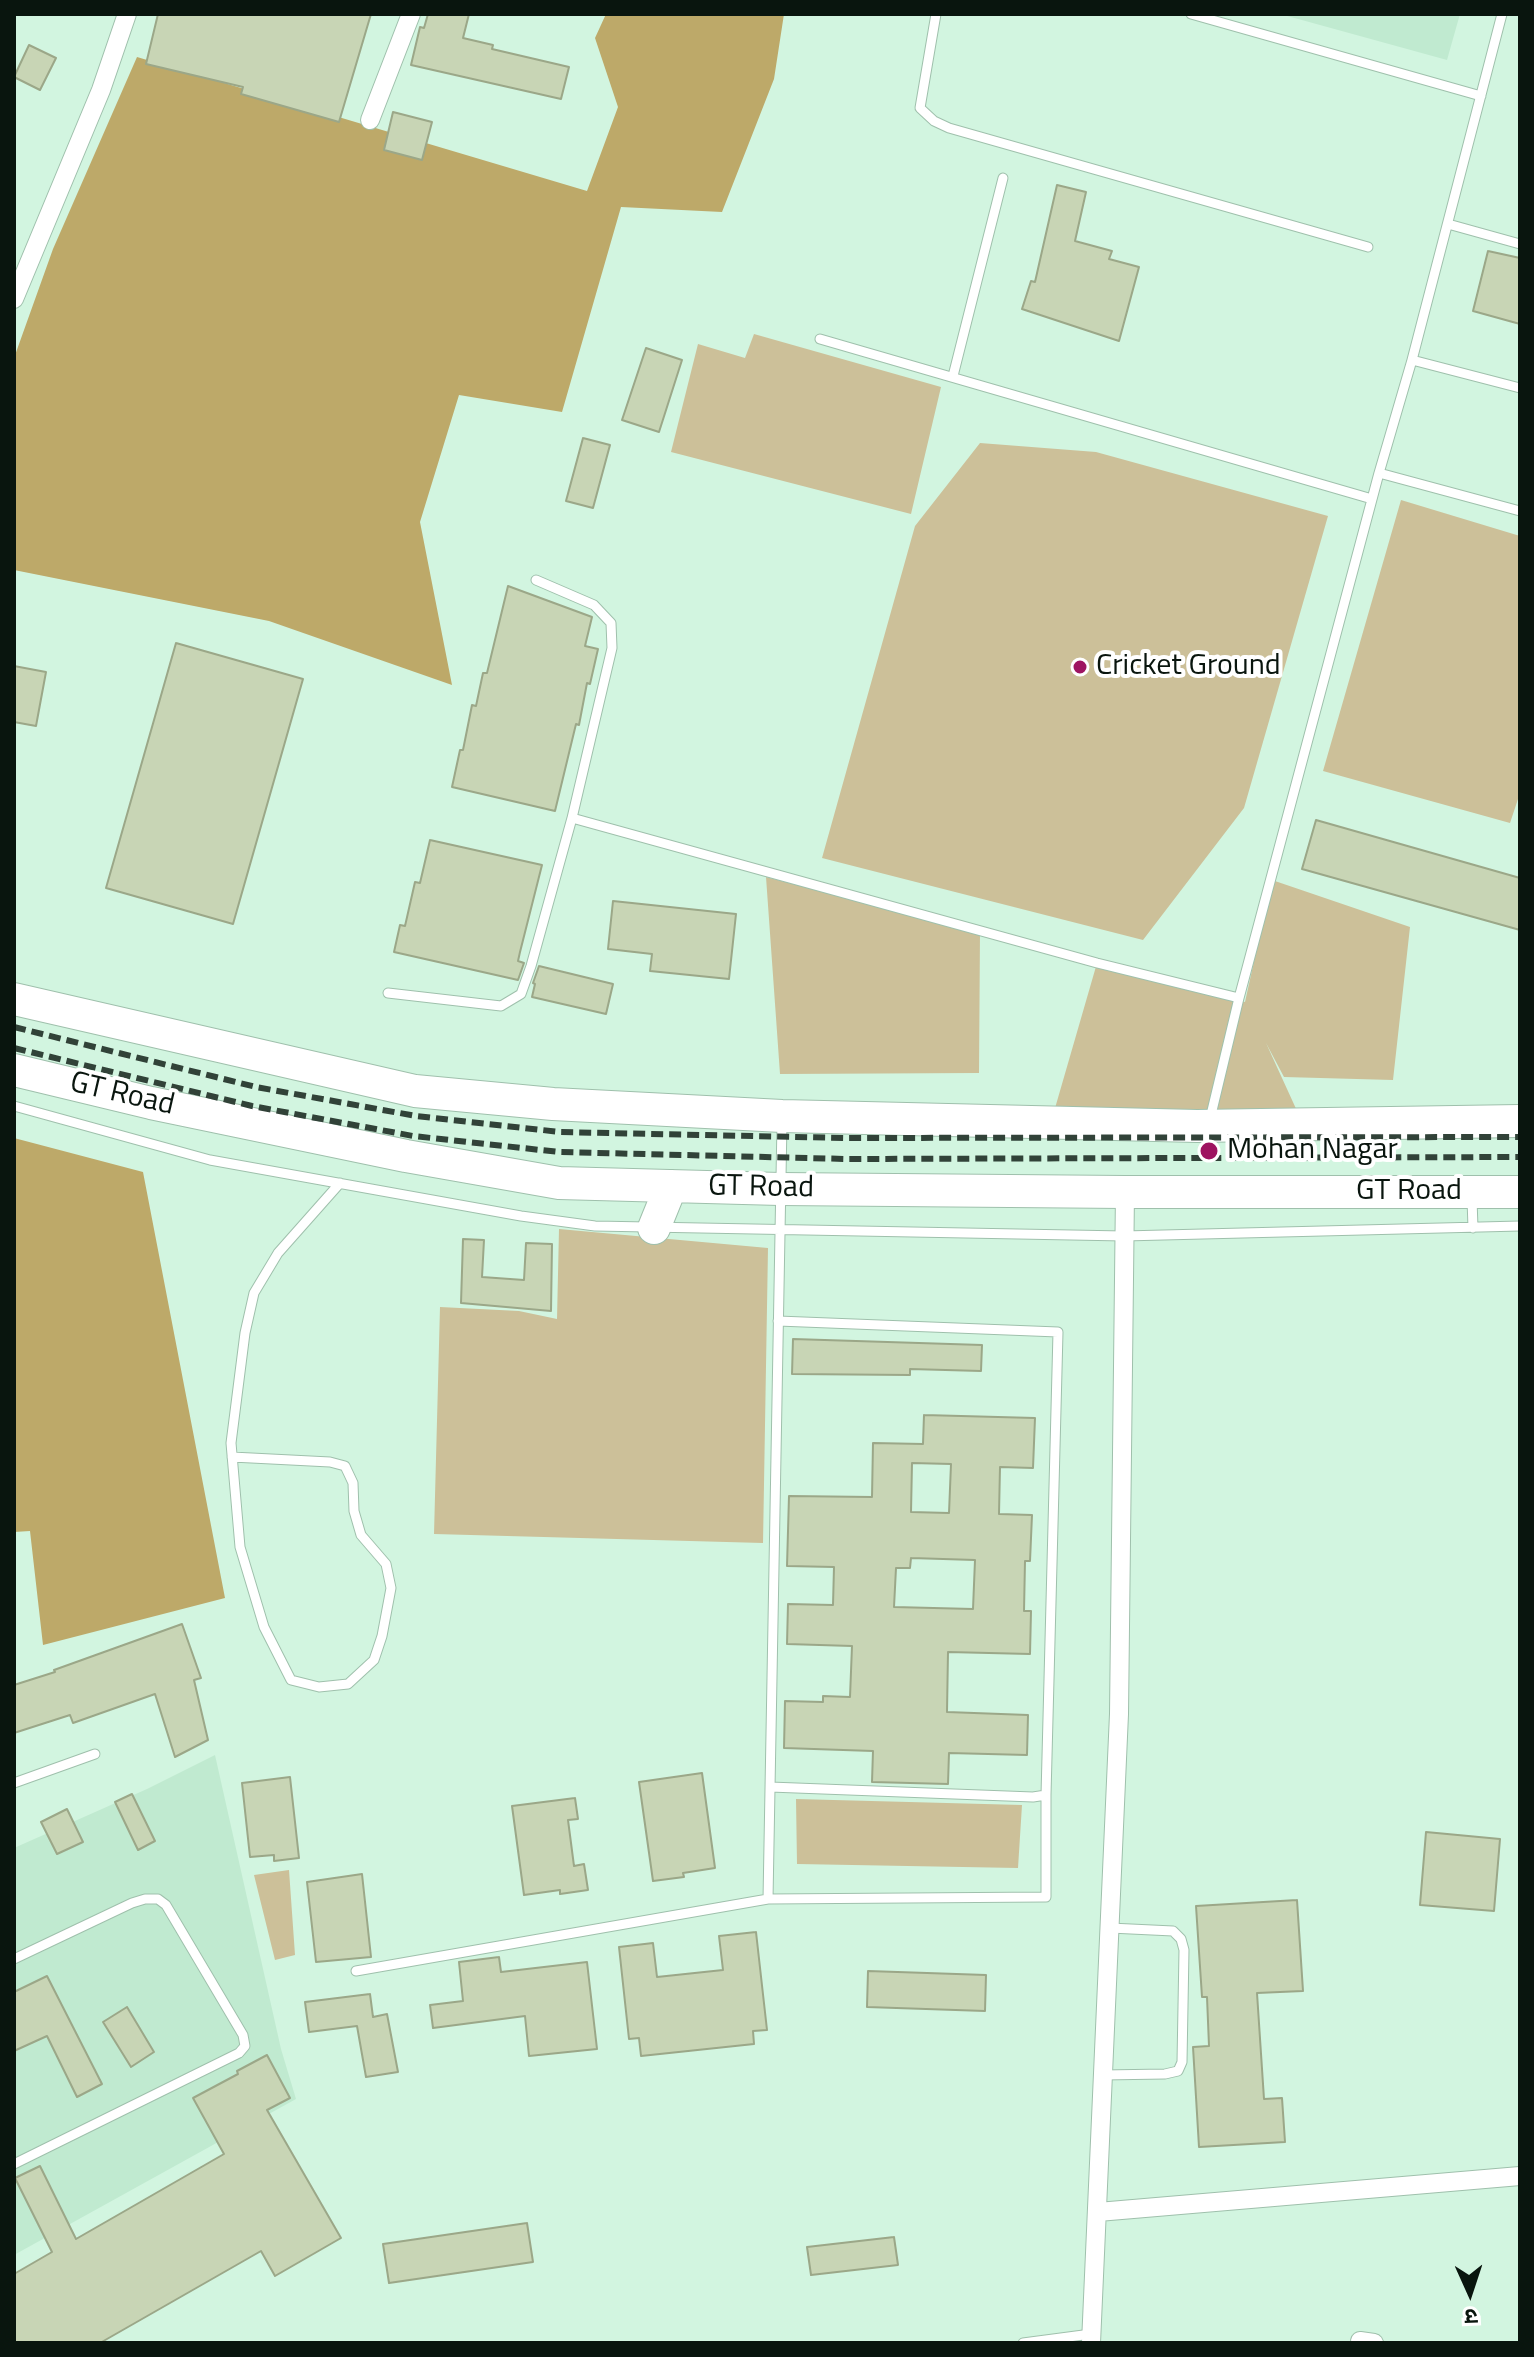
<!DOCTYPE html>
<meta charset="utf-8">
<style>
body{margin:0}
#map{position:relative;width:1534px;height:2357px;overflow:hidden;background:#d2f5e0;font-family:"Titillium Web","Noto Sans Devanagari",sans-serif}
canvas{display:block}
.frame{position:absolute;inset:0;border:16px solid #09150e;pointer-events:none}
.north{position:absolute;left:1430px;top:2253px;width:80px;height:80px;-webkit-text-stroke:6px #fff;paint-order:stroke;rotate:177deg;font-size:22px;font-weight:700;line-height:32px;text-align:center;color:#09150e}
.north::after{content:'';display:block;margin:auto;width:28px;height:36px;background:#09150e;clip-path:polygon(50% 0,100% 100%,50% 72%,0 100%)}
</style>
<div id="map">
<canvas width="1534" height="2357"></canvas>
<div class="frame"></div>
<div class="north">उ</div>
</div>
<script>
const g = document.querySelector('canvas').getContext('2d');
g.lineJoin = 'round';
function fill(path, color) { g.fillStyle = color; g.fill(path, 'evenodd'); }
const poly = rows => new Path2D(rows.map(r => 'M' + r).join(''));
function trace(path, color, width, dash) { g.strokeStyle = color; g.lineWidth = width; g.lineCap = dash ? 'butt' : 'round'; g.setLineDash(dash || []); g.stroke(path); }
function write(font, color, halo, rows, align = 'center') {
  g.font = font + ' "Titillium Web",sans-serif'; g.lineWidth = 8; g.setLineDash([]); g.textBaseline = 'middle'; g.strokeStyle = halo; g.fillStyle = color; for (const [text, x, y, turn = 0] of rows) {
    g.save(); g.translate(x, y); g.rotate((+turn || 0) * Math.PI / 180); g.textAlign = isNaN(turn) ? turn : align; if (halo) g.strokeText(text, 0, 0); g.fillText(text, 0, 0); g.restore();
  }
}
fill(poly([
 [1280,14,1460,14,1447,60],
 [215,1755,281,2049,296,2099,14,2255,14,1848,147,1789]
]), '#c0ead0');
fill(poly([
 [754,334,941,387,911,514,671,452,698,344,745,358],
 [980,443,1096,452,1328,516,1244,808,1143,940,822,858,915,526],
 [1401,500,1520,536,1520,793,1510,823,1323,771],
 [766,877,980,932,979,1073,780,1074],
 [1272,880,1410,927,1393,1080,1284,1077,1266,1043,1303,1124,1051,1122,1097,963,1245,1002],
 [559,1229,768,1248,763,1543,434,1534,440,1307,519,1311,557,1319],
 [796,1799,1022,1805,1018,1868,797,1864],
 [289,1870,295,1955,275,1960,254,1875]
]), '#ccc099');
fill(poly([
 [606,14,784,14,774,79,722,212,621,207,562,412,459,395,420,522,452,685,269,621,14,570,14,358,53,249,137,57,587,191,618,107,595,38],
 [14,1138,143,1172,225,1598,43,1645,30,1531,14,1532]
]), '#bda969');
const building = poly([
 [158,14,371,14,339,122,241,94,243,87,146,64,158,14],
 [428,14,469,14,463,38,493,45,492,49,569,67,561,99,411,65,420,27,424,28,428,14],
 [29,45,56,58,40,90,14,77,29,45],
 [393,112,432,122,422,160,384,150,393,112],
 [1057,185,1086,192,1075,241,1112,251,1109,259,1139,267,1119,341,1022,309,1031,281,1035,282,1057,185],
 [1488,251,1520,258,1520,324,1473,311,1488,251],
 [646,348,682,360,659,432,622,420,646,348],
 [583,438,610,445,593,508,566,501,583,438],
 [508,586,592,617,585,646,598,649,590,684,587,683,579,725,576,724,555,811,452,787,460,750,463,750,472,705,476,706,483,673,487,673,508,586],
 [176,643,303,679,233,924,106,888,176,643],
 [14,666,46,672,36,726,14,722,14,666],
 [1316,820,1520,878,1520,930,1302,869,1316,820],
 [430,840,542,865,520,952,518,961,524,963,518,980,394,952,400,925,405,926,415,882,420,883,430,840],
 [613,901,736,914,729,979,650,971,652,954,608,949,613,901],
 [539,966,613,984,606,1014,532,997,535,984,533,983,539,966],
 [463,1239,484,1240,482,1277,524,1280,526,1243,552,1244,551,1311,461,1303,463,1239],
 [793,1339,982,1345,981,1371,910,1369,910,1375,792,1374,793,1339],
 [924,1415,1035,1418,1033,1468,1000,1467,999,1514,1032,1515,1030,1561,1025,1561,1024,1611,1031,1611,1030,1654,948,1652,947,1712,1028,1715,1027,1755,949,1753,948,1784,872,1782,873,1751,784,1748,785,1701,823,1702,823,1696,850,1697,852,1646,787,1644,788,1604,833,1605,834,1567,787,1566,789,1496,872,1497,873,1443,923,1444,924,1415],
 [912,1463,951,1464,949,1513,911,1512,912,1463],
 [911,1558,975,1560,973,1609,894,1607,896,1568,910,1568,911,1558],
 [182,1624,201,1678,194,1680,208,1740,175,1757,155,1694,73,1723,70,1715,14,1733,14,1685,55,1672,54,1670,182,1624],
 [702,1773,715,1868,683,1873,684,1877,653,1881,639,1782,702,1773],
 [290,1777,299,1858,274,1861,274,1855,250,1857,242,1783,290,1777],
 [132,1794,155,1841,138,1850,115,1802,132,1794],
 [575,1798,578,1819,568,1820,574,1866,584,1864,588,1890,560,1894,560,1890,524,1895,512,1806,575,1798],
 [67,1809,83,1842,57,1854,41,1822,67,1809],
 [1426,1832,1500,1839,1494,1911,1420,1905,1426,1832],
 [362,1874,371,1957,316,1962,307,1882,362,1874],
 [1297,1900,1303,1991,1257,1993,1264,2099,1282,2098,1285,2142,1199,2147,1193,2047,1209,2046,1207,1997,1202,1997,1196,1906,1297,1900],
 [756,1932,767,2030,753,2031,754,2044,641,2056,639,2038,629,2039,619,1947,653,1943,657,1977,723,1970,719,1936,756,1932],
 [499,1957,501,1972,587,1962,597,2049,529,2056,525,2016,433,2028,430,2005,463,2001,459,1962,499,1957],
 [868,1971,986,1975,985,2011,867,2007,868,1971],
 [47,1976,102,2084,77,2097,47,2036,14,2051,14,1992,47,1976],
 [370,1994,373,2017,387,2014,398,2072,366,2077,357,2026,309,2032,305,2002,370,1994],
 [127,2007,154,2052,131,2067,103,2022,127,2007],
 [267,2055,290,2098,267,2110,341,2238,275,2276,261,2251,100,2343,14,2343,14,2274,52,2252,15,2178,40,2166,76,2239,224,2154,193,2098,238,2074,237,2071,267,2055],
 [527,2223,533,2262,389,2283,383,2244,527,2223],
 [894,2237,898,2265,811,2275,807,2247,894,2237]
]);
fill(building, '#c8d5b5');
trace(building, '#9ba788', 2);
const service = poly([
 [936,14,920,108,934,121,949,128,1368,247],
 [1191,14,1481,96],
 [1448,224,1520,244],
 [820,339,1372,499],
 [1412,360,1520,388],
 [953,376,1003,178],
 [1379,473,1520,511],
 [572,818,1097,963,1239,998],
 [388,993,501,1006,521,994,531,966,572,818,612,648,611,623,594,605,536,580],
 [14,1106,210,1160,521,1216,595,1226,1124,1236,1520,1226],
 [1210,1119,1239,998,1379,473,1412,360,1502,14],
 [1472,1199,1473,1228],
 [232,1457,330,1462,345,1466,353,1483,354,1511,361,1535,386,1564,391,1588,382,1636,374,1660,348,1684,319,1687,291,1680,264,1627,240,1547,231,1443,245,1333,254,1293,278,1253,340,1183],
 [14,1783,95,1754],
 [770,1787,1033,1797,1046,1795],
 [768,1899,782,1122],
 [14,1959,132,1903,145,1899,158,1899,166,1905,243,2035,245,2046,239,2053,14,2164],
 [356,1971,768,1899,1046,1897,1046,1795,1058,1332,778,1321],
 [1103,2075,1165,2074,1178,2071,1182,2062,1184,1950,1181,1939,1173,1931,1110,1928],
 [1023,2343,1091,2334]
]);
const minor = poly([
 [370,120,411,14],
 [14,299,101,90,127,14],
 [1098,2212,1520,2176],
 [1360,2341,1374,2343],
 [1091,2343,1119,1714,1125,1192]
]);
const trunk = poly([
 [14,999,415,1091,553,1104,782,1116,1197,1126,1520,1121],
 [14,1070,151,1103,406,1156,559,1183,780,1189,1125,1192,1520,1192],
 [654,1228,671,1186]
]);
trace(service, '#9fc0ac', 11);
trace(minor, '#9fc0ac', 20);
trace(trunk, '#9fc0ac', 34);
trace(service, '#fff', 9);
trace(minor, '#fff', 18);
trace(trunk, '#fff', 32);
trace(poly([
 [14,1027,256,1087,416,1116,560,1132,847,1138,1520,1137],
 [14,1048,252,1106,413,1136,559,1152,847,1159,1520,1157]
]), '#314238', 6, [12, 6]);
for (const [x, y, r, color] of [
 [1080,667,8,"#9e1461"],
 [1209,1151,10,"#9e1461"]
]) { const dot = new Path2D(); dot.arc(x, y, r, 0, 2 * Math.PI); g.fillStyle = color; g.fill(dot); trace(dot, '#fff', 3); }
write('30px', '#09150e', '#fff', [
 ["Cricket Ground",1096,667],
 ["Mohan Nagar",1227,1151]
], 'left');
write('30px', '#09150e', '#fff', [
 ["GT Road",122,1095,13],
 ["GT Road",761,1188,1],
 ["GT Road",1409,1192]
]);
</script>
